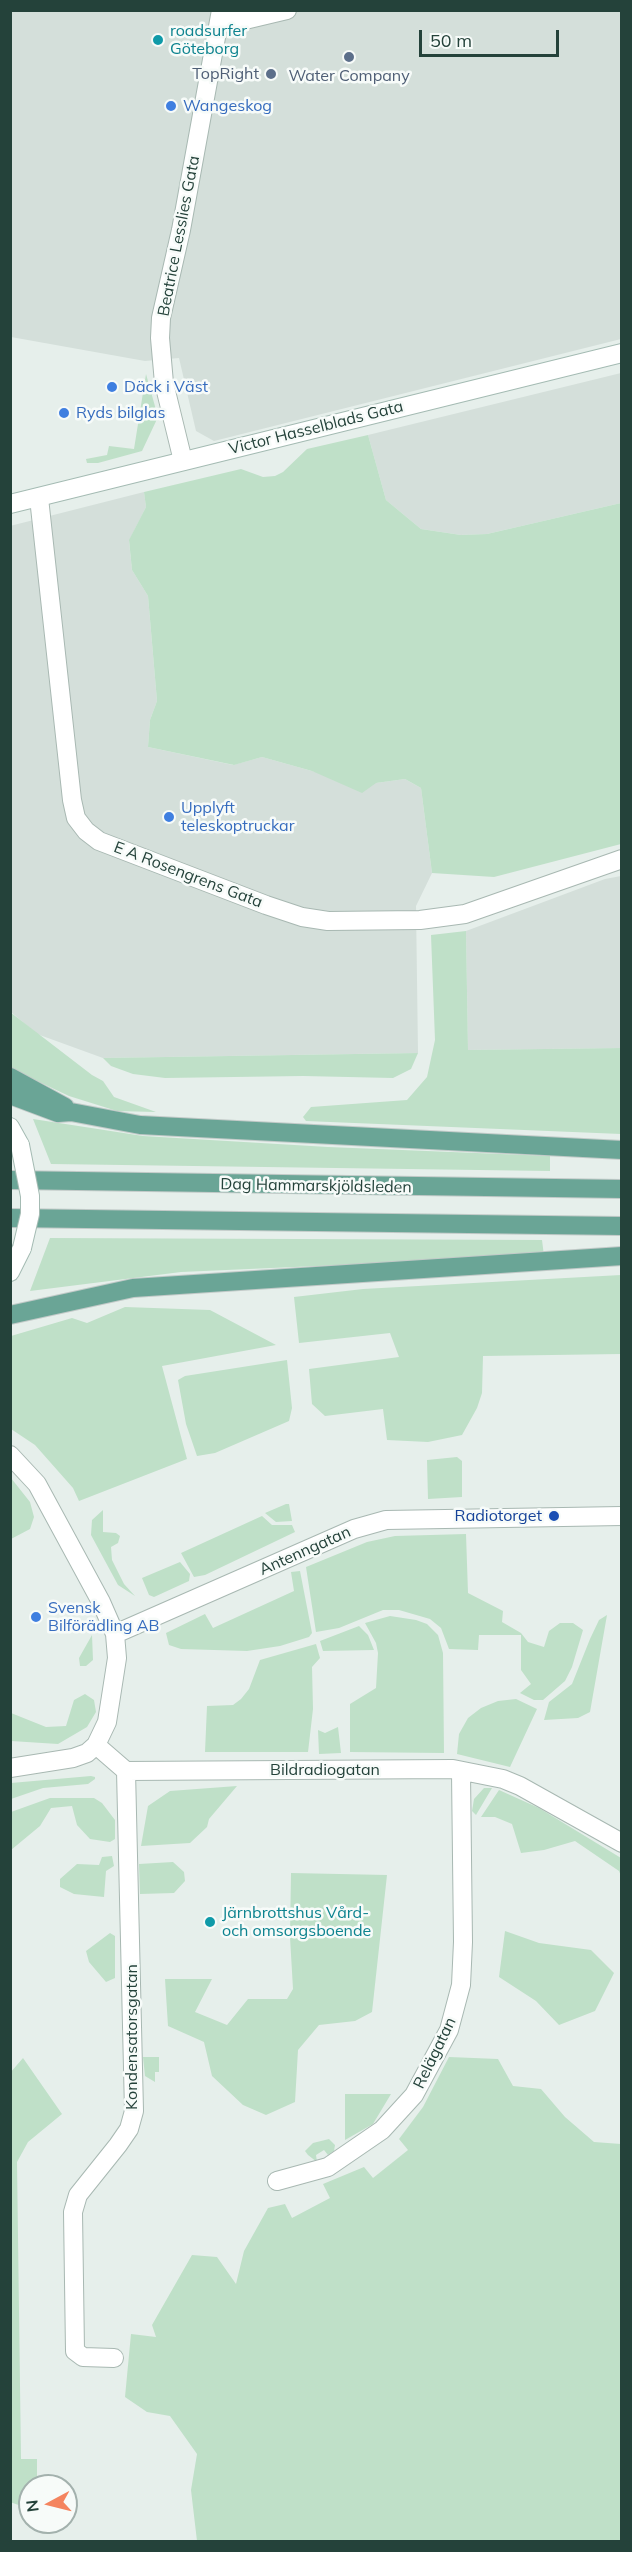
<!DOCTYPE html>
<meta charset="utf-8">
<style>
body{margin:0}
#map{position:relative;width:632px;height:2552px;overflow:hidden;background:#e6efeb;font-family:Mulish,sans-serif}
canvas{display:block}
.frame{position:absolute;inset:0;border:12px solid #24423a;pointer-events:none}
.north{position:absolute;left:18px;top:2474px;width:60px;height:60px;box-sizing:border-box;background:#f7fbf9;border:2px solid #a3b1ad;border-radius:50%;rotate:263deg;font-size:16px;font-weight:700;line-height:24px;text-align:center;color:#24423a}
.north::after{content:'';display:block;margin:auto;width:21px;height:27px;background:#f4845f;clip-path:polygon(50% 0,100% 100%,50% 72%,0 100%)}
.scale{position:absolute;left:419px;top:30px;width:140px;height:27px;box-sizing:border-box;border:3px solid #24423a;border-top:0;padding-left:8px;font-size:18px;line-height:21px;white-space:nowrap;color:#24423a;-webkit-text-stroke:4px #f7fbf9;paint-order:stroke}
</style>
<div id="map">
<canvas width="632" height="2552"></canvas>
<div class="frame"></div>
<div class="north">N</div>
<div class="scale">50 m</div>
</div>
<script>
const g = document.querySelector('canvas').getContext('2d');
g.lineJoin = 'round';
function fill(path, color) { g.fillStyle = color; g.fill(path, 'evenodd'); }
const poly = rows => new Path2D(rows.map(r => 'M' + r).join(''));
function trace(path, color, width, dash) { g.strokeStyle = color; g.lineWidth = width; g.lineCap = dash ? 'butt' : 'round'; g.setLineDash(dash || []); g.stroke(path); }
function write(font, color, halo, rows, align = 'center') {
  g.font = font + ' Mulish,sans-serif'; g.lineWidth = 5; g.setLineDash([]); g.textBaseline = 'middle'; g.strokeStyle = halo; g.fillStyle = color; for (const [text, x, y, turn = 0] of rows) {
    g.save(); g.translate(x, y); g.rotate((+turn || 0) * Math.PI / 180); g.textAlign = isNaN(turn) ? turn : align; if (halo) g.strokeText(text, 0, 0); g.fillText(text, 0, 0); g.restore();
  }
}
fill(poly([
 [10,11,621,11,621,339,214,441,196,431,179,358,145,361,11,337],
 [621,373,621,503,487,534,461,535,421,529,386,500,368,435],
 [144,492,146,507,129,541,132,570,148,596,157,701,150,720,148,747,233,765,262,757,312,771,376,783,405,779,421,788,432,873,416,906,418,1053,103,1058,37,1034,11,1012,10,526],
 [621,876,621,1048,468,1050,466,931,605,879]
]), '#d4dfda');
fill(poly([
 [146,374,158,417,142,451,98,463,87,463,86,459,107,455,109,446,134,449],
 [368,435,386,500,421,529,461,535,487,534,621,503,621,844,494,877,432,873,421,788,405,779,376,783,362,793,312,771,262,757,234,765,148,747,150,720,157,701,148,596,132,570,129,540,146,507,144,492,241,469,263,477,275,476,283,472,307,449],
 [466,931,468,1050,621,1048,621,1134,306,1121,303,1117,311,1107,407,1100,427,1077,435,1040,431,935],
 [10,1012,92,1075,103,1081,114,1097,156,1112,117,1111,69,1096,16,1071,11,1067],
 [418,1053,411,1069,393,1078,303,1076,165,1078,133,1074,111,1066,103,1058],
 [33,1119,143,1136,328,1147,550,1156,550,1171,51,1164],
 [50,1238,542,1240,544,1256,181,1272,30,1291],
 [621,1275,621,1354,483,1356,482,1393,477,1408,462,1435,428,1442,387,1440,383,1409,325,1416,312,1404,309,1369,399,1357,390,1333,299,1343,294,1297,363,1289],
 [125,1307,210,1310,276,1345,162,1366,187,1459,79,1501,73,1488,35,1445,11,1429,11,1336,72,1318,87,1323],
 [287,1360,292,1408,289,1421,215,1453,197,1456,186,1424,178,1380,185,1376],
 [457,1457,462,1461,462,1497,428,1499,427,1460],
 [11,1478,30,1502,34,1517,30,1529,11,1539],
 [286,1504,289,1504,292,1521,276,1522,265,1513],
 [103,1510,103,1532,116,1533,120,1536,118,1543,111,1547,112,1560,124,1584,135,1596,118,1585,91,1535,92,1520],
 [262,1516,272,1525,292,1525,295,1532,205,1575,194,1577,181,1553],
 [466,1534,468,1593,503,1611,502,1622,521,1633,528,1642,544,1647,549,1631,560,1623,573,1623,583,1630,572,1667,565,1681,543,1700,534,1700,520,1693,531,1684,521,1670,521,1635,479,1635,478,1650,449,1649,441,1628,430,1619,399,1610,383,1610,339,1628,316,1632,306,1567,367,1542,395,1536],
 [180,1562,190,1574,189,1581,154,1597,149,1595,142,1578],
 [300,1571,312,1633,309,1637,280,1646,247,1651,181,1649,169,1645,166,1633,205,1614,213,1628,294,1591,291,1572],
 [607,1615,590,1712,578,1718,544,1720,549,1702,572,1684,590,1639,599,1620],
 [390,1616,416,1620,427,1624,438,1635,443,1653,444,1753,350,1752,350,1704,376,1688,378,1653,376,1643,365,1623],
 [359,1626,368,1635,374,1650,323,1651,320,1641],
 [92,1635,93,1660,86,1666,80,1666,79,1658],
 [316,1644,320,1658,312,1667,313,1709,308,1752,205,1752,207,1706,233,1705,241,1699,249,1689,260,1660],
 [85,1694,94,1700,96,1712,87,1727,58,1744,11,1741,11,1713,46,1727,66,1726,74,1700],
 [516,1699,537,1709,510,1767,457,1754,459,1734,468,1718,481,1708,498,1701],
 [338,1727,341,1753,319,1754,318,1730,325,1733],
 [91,1776,95,1777,95,1779,88,1784,43,1788,11,1799,11,1783],
 [237,1786,209,1819,207,1827,190,1843,141,1846,148,1806,170,1791],
 [484,1788,492,1788,476,1815,472,1811,474,1799],
 [499,1790,539,1808,621,1858,621,1876,619,1871,575,1841,544,1850,521,1853,512,1824,495,1817,481,1817],
 [50,1798,94,1798,102,1803,115,1820,115,1839,110,1842,90,1839,77,1825,72,1806,51,1808,40,1826,11,1850,11,1812],
 [112,1856,114,1866,106,1871,104,1897,74,1894,60,1887,60,1879,77,1864,99,1865,102,1857],
 [173,1862,184,1872,185,1881,174,1893,140,1894,139,1864],
 [291,1873,387,1875,372,2012,355,2021,319,2025,298,2050,295,2102,266,2115,243,2105,212,2076,204,2042,168,2026,165,1979,212,1979,195,2012,227,2025,248,1999,287,1999,293,1989,290,1937],
 [505,1931,539,1943,591,1950,614,1973,595,2011,559,2025,536,2001,499,1977],
 [110,1933,115,1936,115,1978,106,1982,89,1962,86,1951],
 [143,2057,159,2057,159,2072,155,2072,155,2082,145,2076],
 [449,2057,498,2059,513,2086,541,2089,565,2117,594,2142,621,2144,621,2541,197,2541,191,2490,197,2454,170,2416,147,2412,125,2397,131,2334,156,2337,152,2325,192,2255,217,2257,236,2284,244,2251,268,2208,285,2204,292,2218,330,2198,323,2184,364,2167,373,2178,408,2150,399,2139,423,2107],
 [23,2058,62,2114,28,2142,17,2162,21,2459,37,2459,37,2486,30,2486,30,2509,10,2502,10,2073],
 [345,2094,391,2094,373,2124,345,2140],
 [329,2139,335,2145,334,2151,328,2155,324,2150,316,2155,317,2162,308,2155,305,2151,313,2143]
]), '#bfe0c8');
const street = poly([
 [220,18,245,20,287,10],
 [183,461,164,383,160,338,161,318,181,230,221,10],
 [39,498,72,800,76,818,86,831,99,841,266,905,302,917,328,921,420,920,465,914,622,859],
 [10,1455,37,1484,101,1602,115,1634,117,1658,107,1722,96,1745,87,1753,73,1758,10,1768],
 [115,1634,354,1529,386,1520,622,1516],
 [96,1745,126,1771,453,1769,503,1779,520,1786,622,1843],
 [277,2181,328,2167,382,2130,414,2095,449,2030,461,1985,463,1942,461,1773],
 [114,2358,83,2357,75,2351,73,2212,78,2195,118,2145,129,2129,134,2111,126,1771]
]);
const secondary = poly([
 [10,504,622,353],
 [10,1127,20,1145],
 [10,1272,22,1248]
]);
const primary = poly([
 [10,1077,65,1107],
 [10,1095,58,1113,71,1112,140,1125,622,1150],
 [10,1180,622,1189],
 [10,1218,622,1226],
 [10,1315,133,1288,622,1256]
]);
trace(street, '#a8b8b2', 20);
trace(secondary, '#a4bbb3', 20);
trace(primary, '#c2cac8', 20);
trace(street, '#fff', 18);
trace(secondary, '#fff', 18);
trace(primary, '#6aa596', 18);
const secondaryBridge = poly([
 [20,1145,30,1196,30,1214,22,1248]
]);
trace(secondaryBridge, '#a4bbb3', 20, []);
trace(secondaryBridge, '#fff', 18);
for (const [x, y, r, color] of [
 [158,40,6,"#0f9aa8"],
 [349,57,6,"#5c6f8a"],
 [271,74,6,"#5c6f8a"],
 [171,106,6,"#3f7fe0"],
 [112,387,6,"#3f7fe0"],
 [64,413,6,"#3f7fe0"],
 [169,817,6,"#3f7fe0"],
 [554,1516,6,"#1a4fb4"],
 [36,1617,6,"#3f7fe0"],
 [210,1922,6,"#0f9aa8"]
]) { const dot = new Path2D(); dot.arc(x, y, r, 0, 2 * Math.PI); g.fillStyle = color; g.fill(dot); trace(dot, '#f7fbf9', 2); }
write('16px', '#0d838f', '#f7fbf9', [
 ["roadsurfer",170,31],
 ["Göteborg",170,49],
 ["Järnbrottshus Vård-",222,1913],
 ["och omsorgsboende",222,1931]
], 'left');
write('16px', '#4e5e75', '#f7fbf9', [
 ["TopRight",259,74],
 ["Water Company",349,76,"center"]
], 'right');
write('16px', '#366cbe', '#f7fbf9', [
 ["Wangeskog",183,106],
 ["Däck i Väst",124,387],
 ["Ryds bilglas",76,413],
 ["Upplyft",181,808],
 ["teleskoptruckar",181,826],
 ["Svensk",48,1608],
 ["Bilförädling AB",48,1626]
], 'left');
write('16px', '#24423a', '#f7fbf9', [
 ["Beatrice Lesslies Gata",179,236,-79],
 ["Victor Hasselblads Gata",316,428,-14],
 ["E A Rosengrens Gata",188,875,21],
 ["Dag Hammarskjöldsleden",316,1186,1],
 ["Antenngatan",305,1551,-24],
 ["Bildradiogatan",325,1770],
 ["Kondensatorsgatan",132,2037,-90],
 ["Relägatan",435,2053,-64]
]);
write('16px', '#164399', '#f7fbf9', [
 ["Radiotorget",542,1516]
], 'right');
</script>
